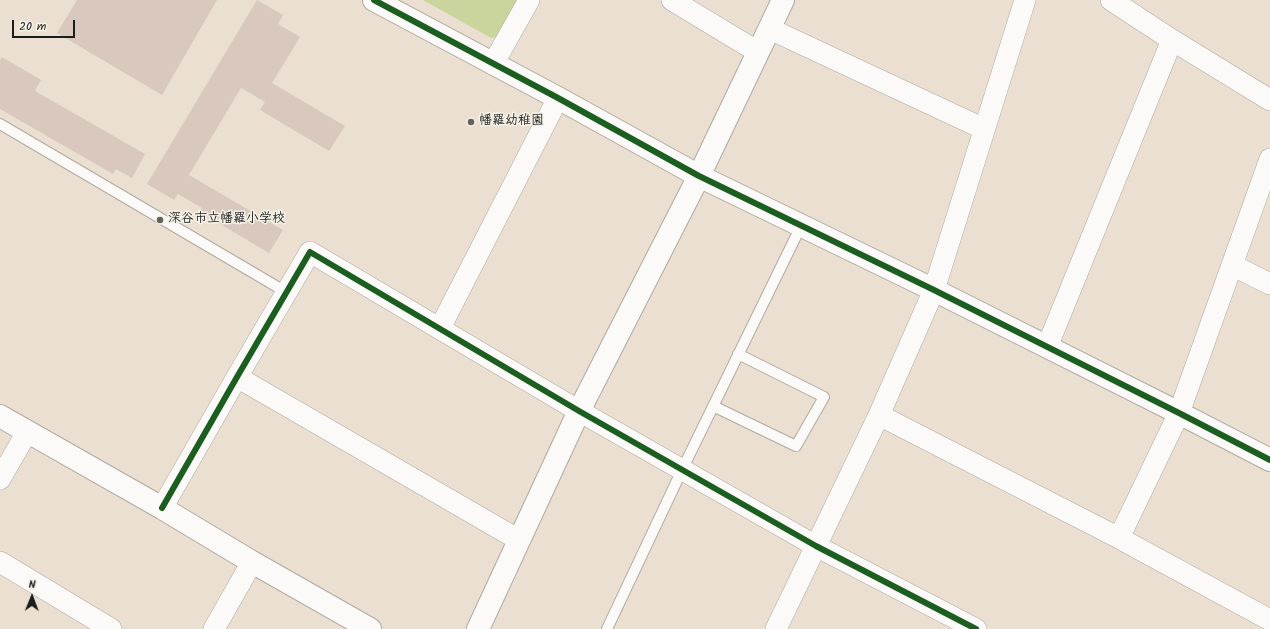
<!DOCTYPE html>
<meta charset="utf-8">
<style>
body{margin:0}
#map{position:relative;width:1270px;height:629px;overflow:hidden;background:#eadfd0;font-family:Kalam,sans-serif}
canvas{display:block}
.north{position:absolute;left:12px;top:577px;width:40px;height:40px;-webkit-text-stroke:3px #f7f3e8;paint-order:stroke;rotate:1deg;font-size:11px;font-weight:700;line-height:16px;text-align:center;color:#1c1c1c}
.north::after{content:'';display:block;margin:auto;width:14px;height:18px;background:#1c1c1c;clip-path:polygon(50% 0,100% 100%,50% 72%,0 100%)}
.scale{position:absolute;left:12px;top:20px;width:63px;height:18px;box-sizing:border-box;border:2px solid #1c1c1c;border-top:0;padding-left:5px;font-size:12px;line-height:14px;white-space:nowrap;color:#1c1c1c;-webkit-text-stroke:3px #f7f3e8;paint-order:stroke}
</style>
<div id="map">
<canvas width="1270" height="629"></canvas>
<div class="north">N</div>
<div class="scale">20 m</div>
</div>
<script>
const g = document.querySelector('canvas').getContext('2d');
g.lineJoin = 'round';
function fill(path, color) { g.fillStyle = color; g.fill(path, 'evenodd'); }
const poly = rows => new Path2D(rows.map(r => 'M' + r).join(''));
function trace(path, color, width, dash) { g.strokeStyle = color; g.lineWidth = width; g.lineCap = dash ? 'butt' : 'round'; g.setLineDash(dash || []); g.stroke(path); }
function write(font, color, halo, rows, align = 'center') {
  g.font = font + ' Kalam,"Klee One",sans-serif'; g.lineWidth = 3; g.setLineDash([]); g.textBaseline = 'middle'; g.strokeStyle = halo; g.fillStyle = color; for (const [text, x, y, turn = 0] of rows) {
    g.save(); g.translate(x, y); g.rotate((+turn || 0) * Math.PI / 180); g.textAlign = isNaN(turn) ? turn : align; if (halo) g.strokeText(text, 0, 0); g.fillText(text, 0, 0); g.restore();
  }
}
fill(poly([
 [423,0,521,0,502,35,491,38]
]), '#cad59d');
fill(poly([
 [77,0,217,0,162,95,57,33],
 [257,0,283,15,278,24,300,37,272,83,345,126,329,151,260,110,265,102,241,88,189,175,283,230,269,253,200,212,202,208,178,194,174,200,147,184],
 [2,57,41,80,35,91,145,154,132,178,116,169,113,174,0,109,0,60]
]), '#d9c8be');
const service = poly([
 [0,124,286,292],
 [713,406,796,446,824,397,738,354],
 [607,629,682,470,801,226]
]);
const minor = poly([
 [672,0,758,52],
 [1111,0,1172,40,1270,100],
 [770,29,984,129],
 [493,64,529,0],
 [1232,265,1270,284],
 [440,328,558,98],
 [1047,347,1172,40],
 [237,377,519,540],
 [879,415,1119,538,1270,620],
 [0,479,27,432],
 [162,508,237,377,310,252,579,411,816,546,976,629],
 [1119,538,1179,413,1270,159],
 [0,562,111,629],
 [214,629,252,562],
 [776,629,879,415,934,290,1025,0]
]);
const tertiary = poly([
 [374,0,558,98,699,176,934,290,1179,413,1270,460],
 [0,416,162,508,252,562,370,629],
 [478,629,579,411,699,176,783,0]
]);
trace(service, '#b0a9a0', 12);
trace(minor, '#b0a9a0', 22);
trace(tertiary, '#b0a9a0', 24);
trace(service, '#fcfaf8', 10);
trace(minor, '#fcfaf8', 21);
trace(tertiary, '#fcfaf8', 22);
trace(poly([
 [374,0,558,98,699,176,934,290,1179,413,1270,460],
 [162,508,237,377,310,252,579,411,816,546,976,629]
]), '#1b5e20', 6);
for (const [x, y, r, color] of [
 [471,122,4,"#64605b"],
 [160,220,4,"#64605b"]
]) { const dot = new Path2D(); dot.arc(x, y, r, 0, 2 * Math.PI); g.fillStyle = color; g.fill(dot); trace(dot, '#f7f3e8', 1.5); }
write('bold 13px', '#1c1c1c', '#f7f3e8', [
 ["幡羅幼稚園",479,122],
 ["深谷市立幡羅小学校",168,220]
], 'left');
</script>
